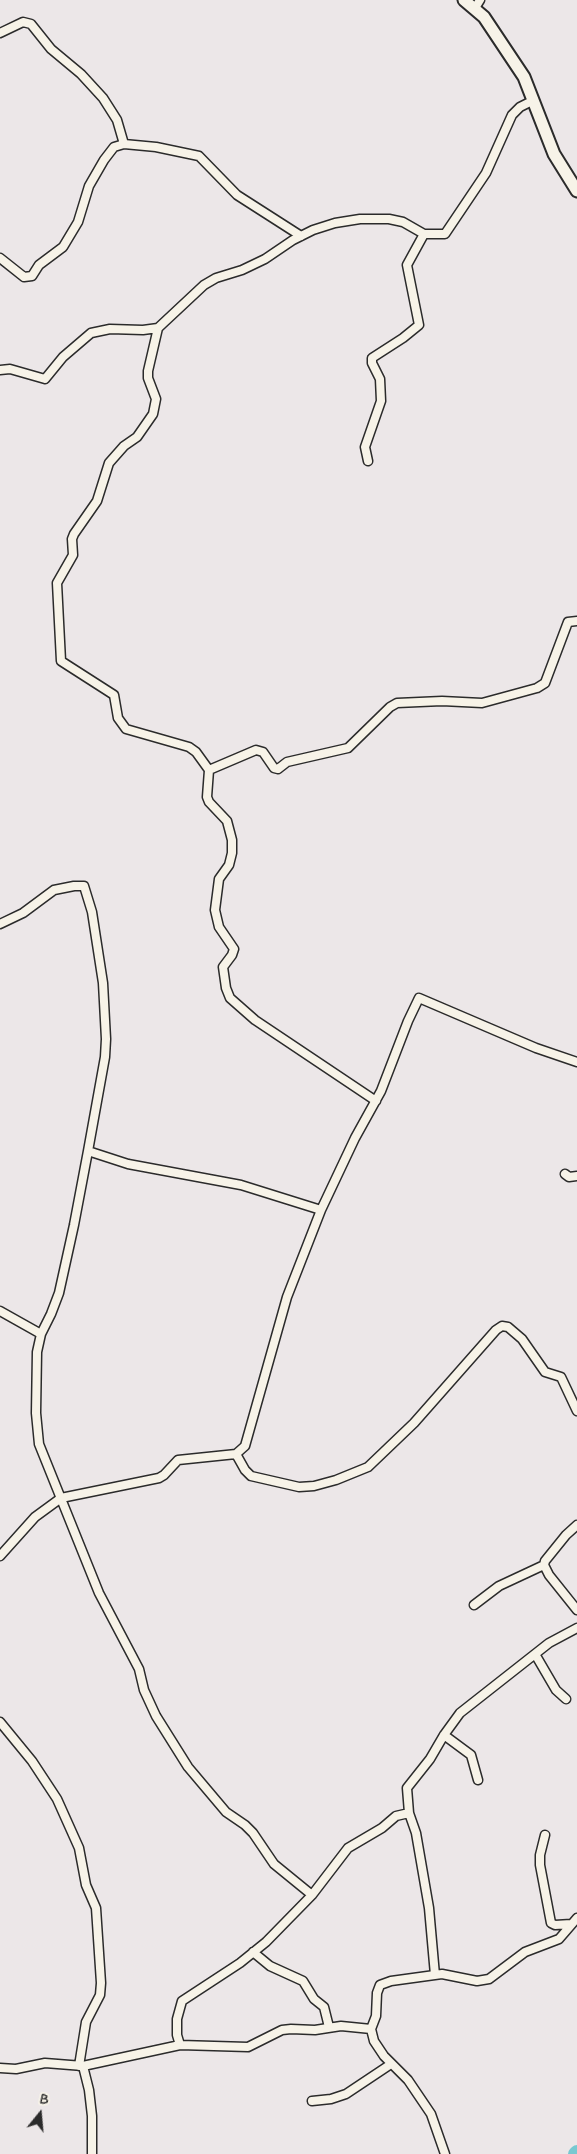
<!DOCTYPE html>
<style>
body{margin:0}
#map{position:relative;width:577px;height:2154px;overflow:hidden;background:#ece7e8;font-family:Mynerve,sans-serif}
canvas{display:block}
.north{position:absolute;left:15px;top:2089px;width:50px;height:50px;-webkit-text-stroke:4px #f7f3e8;paint-order:stroke;rotate:17deg;font-size:14px;font-weight:700;line-height:20px;text-align:center;color:#2b2b2b}
.north::after{content:'';display:block;margin:auto;width:18px;height:22px;background:#2b2b2b;clip-path:polygon(50% 0,100% 100%,50% 72%,0 100%)}
</style>
<div id="map">
<canvas width="577" height="2154"></canvas>
<div class="north">B</div>
</div>
<script>
const g = document.querySelector('canvas').getContext('2d');
g.lineJoin = 'round';
const poly = rows => new Path2D(rows.map(r => 'M' + r).join(''));
function trace(path, color, width, dash) { g.strokeStyle = color; g.lineWidth = width; g.lineCap = dash ? 'butt' : 'round'; g.setLineDash(dash || []); g.stroke(path); }
trace(poly([
 [575,2154,577,2152]
]), '#78c9d1', 14);
const street = poly([
 [475,8,480,0],
 [0,33,23,22,31,24,51,49,81,74,103,98,117,120,124,144,156,147,199,156,237,195,301,236],
 [0,258,24,277,32,276,39,265,63,247,78,222,89,186,104,160,114,147,124,144],
 [158,328,148,371,148,378,156,399,153,414,137,437,124,446,109,463,97,501,74,534,72,539,73,555,57,583,61,661,114,695,118,718,126,729,189,747,196,752,209,770,207,797,209,802,227,821,232,840,232,853,229,865,219,879,215,910,219,927,234,949,232,955,223,967,226,988,230,998,255,1020,376,1101],
 [0,370,10,369,45,379,63,357,91,333,110,329,143,330,158,328,204,285,216,278,242,270,265,259,293,240,313,230,335,223,360,219,389,219,403,222,424,234,445,234,486,173,512,115,520,107,534,100],
 [368,461,365,447,381,401,380,379,372,363,372,358,403,338,419,325,407,265,424,234],
 [209,770,256,750,263,752,274,768,278,769,287,762,348,748,390,707,397,703,442,701,482,703,537,688,545,683,568,622,577,621],
 [0,924,23,913,54,890,74,886,84,886,92,912,103,983,106,1039,105,1057,88,1151,74,1225,59,1293,51,1314,41,1334,37,1352,36,1413,39,1444,99,1593,139,1669,144,1690,156,1716,188,1767,226,1812,245,1825,253,1833,274,1864,312,1895,266,1942,240,1963,182,2001,177,2019,177,2035,180,2045,248,2047,282,2030,291,2029,315,2030,341,2026,371,2029,374,2041,384,2056,408,2080,431,2114,445,2154],
 [88,1151,128,1164,241,1185,321,1210],
 [565,1174,569,1177,577,1176],
 [0,1311,41,1334],
 [236,1454,245,1470,251,1476,299,1487,314,1486,336,1480,368,1467,414,1423,496,1330,502,1326,508,1327,522,1339,545,1372,561,1377,577,1411],
 [577,1525,566,1535,545,1561,544,1565,549,1575,577,1610],
 [0,1556,35,1517,61,1498,159,1478,164,1475,178,1460,236,1454,245,1446,287,1297,321,1210,355,1138,381,1091,408,1021,419,998,536,1048,577,1062],
 [474,1605,499,1586,544,1565],
 [535,1654,556,1690,566,1699],
 [0,1722,32,1761,57,1799,79,1848,86,1885,96,1908,101,1983,100,1995,86,2022,79,2066],
 [444,1735,471,1755,478,1780],
 [545,1835,540,1855,540,1865,551,1923,555,1925,571,1924],
 [312,1895,348,1848,382,1828,396,1816,409,1813],
 [253,1952,270,1966,303,1981,314,1999,324,2007,329,2027],
 [435,1975,429,1908,416,1833,409,1813,407,1788,430,1759,444,1735,460,1713,549,1643,577,1628],
 [371,2029,376,2016,377,1993,380,1985,391,1981,442,1974,477,1981,489,1979,525,1952,559,1939,577,1918],
 [83,2066,89,2090,92,2116,92,2154],
 [0,2068,16,2069,45,2063,83,2066,180,2045],
 [312,2101,331,2099,346,2094,391,2064]
]);
const secondary = poly([
 [464,0,484,17,524,77,554,154,577,191]
]);
trace(street, '#2b2b2b', 11);
trace(secondary, '#2b2b2b', 15);
trace(street, '#f7f3e8', 8);
trace(secondary, '#f7f3e8', 11);
</script>
